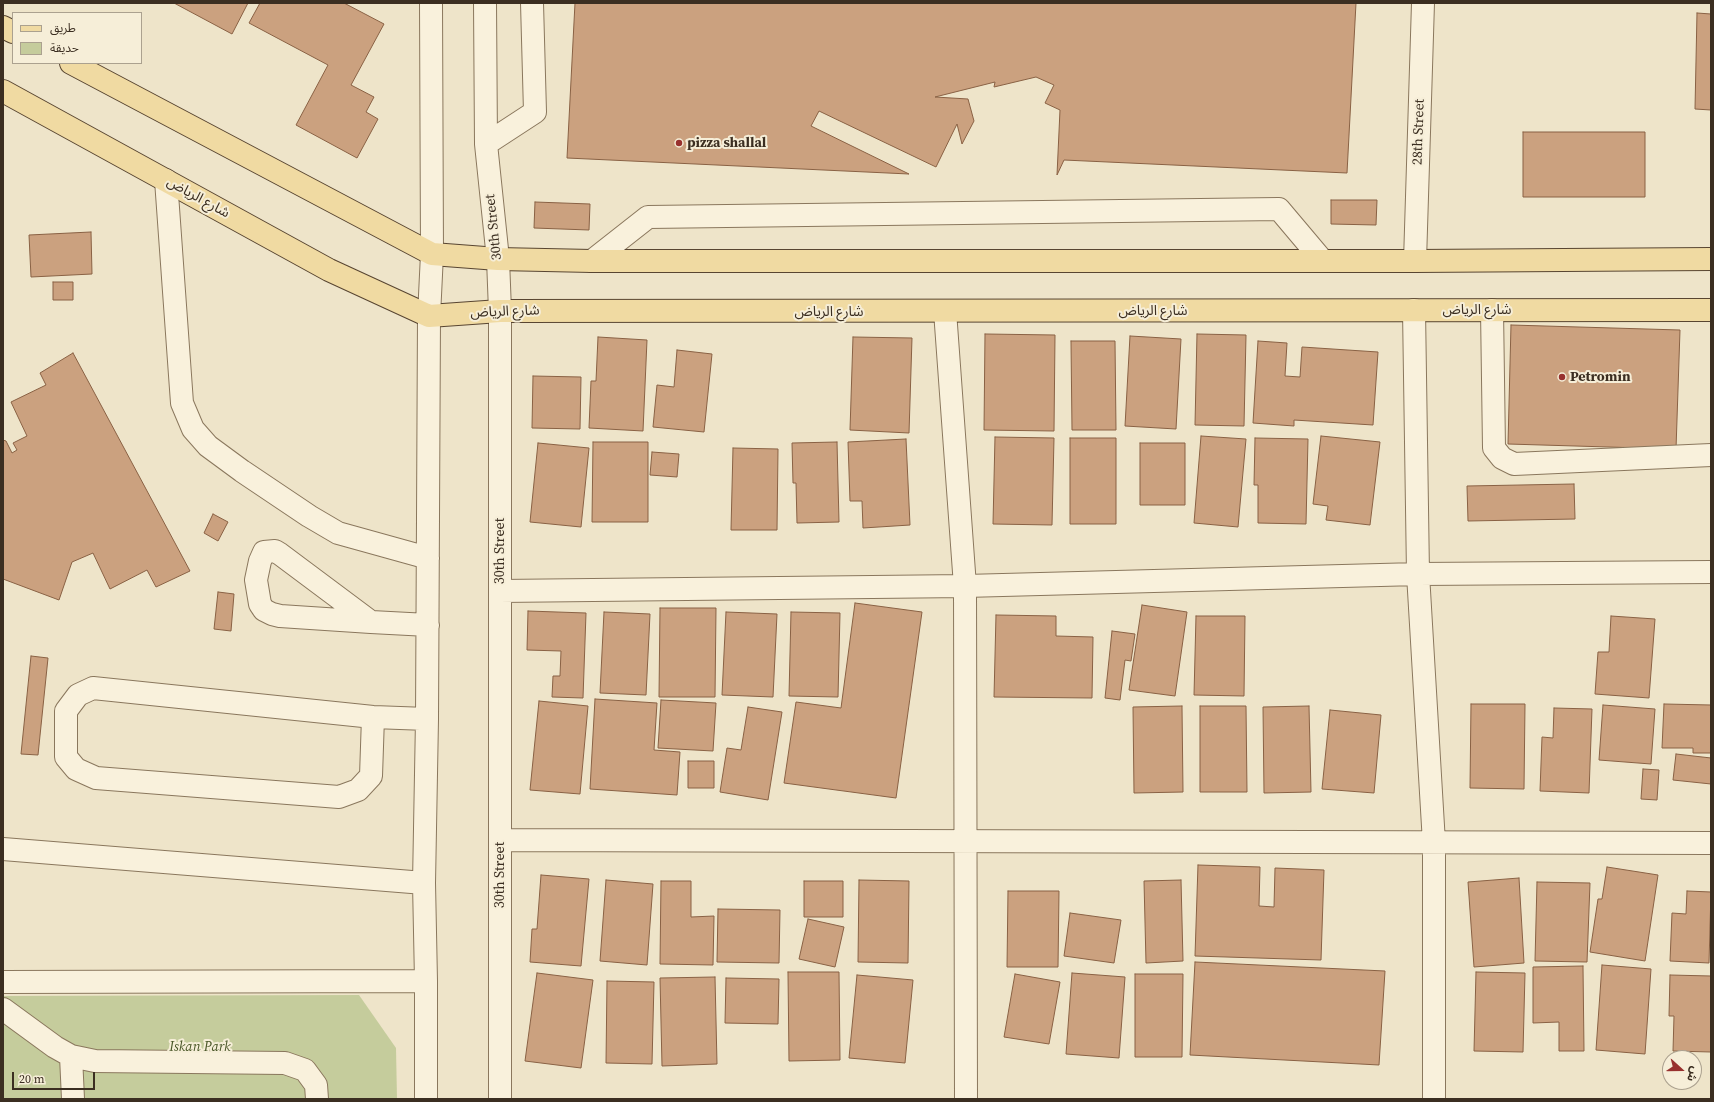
<!DOCTYPE html>
<meta charset="utf-8">
<style>
body{margin:0}
#map{position:relative;width:1714px;height:1102px;overflow:hidden;background:#eee4c9;font-family:"Source Serif 4","Noto Sans Arabic",serif}
canvas{display:block}
.frame{position:absolute;inset:0;border:4px solid #3b2e21;pointer-events:none}
.legend{position:absolute;left:12px;top:12px;width:130px;height:52px;box-sizing:border-box;background:#f6eed8;border:1px solid #aba18f;margin:0;padding:5px 7px;list-style:none;font-size:12px;color:#3b2e21}
.legend li{display:flex;align-items:center;gap:8px;height:20px}
.legend b{width:20px;border:1px solid #aba18f}
.north{position:absolute;left:1662px;top:1050px;width:40px;height:40px;box-sizing:border-box;background:#f6eed8;border:1px solid #aba18f;border-radius:50%;rotate:111deg;font-size:11px;font-weight:700;line-height:16px;text-align:center;color:#3b2e21}
.north::after{content:'';display:block;margin:auto;width:14px;height:18px;background:#98312e;clip-path:polygon(50% 0,100% 100%,50% 72%,0 100%)}
.scale{position:absolute;left:12px;top:1072px;width:83px;height:18px;box-sizing:border-box;border:2px solid #3b2e21;border-top:0;padding-left:5px;font-size:12px;line-height:14px;white-space:nowrap;color:#3b2e21;-webkit-text-stroke:3px #f6eed8;paint-order:stroke}
</style>
<div id="map">
<canvas width="1714" height="1102"></canvas>
<div class="frame"></div>
<ul class="legend">
<li><b style="height:5px;background:#f0daa2"></b>طريق</li>
<li><b style="height:11px;background:#c5cc9c"></b>حديقة</li>
</ul>
<div class="north">ش</div>
<div class="scale">20 m</div>
</div>
<script>
const g = document.querySelector('canvas').getContext('2d');
g.lineJoin = 'round';
function fill(path, color) { g.fillStyle = color; g.fill(path, 'evenodd'); }
const poly = rows => new Path2D(rows.map(r => 'M' + r).join(''));
function trace(path, color, width, dash) { g.strokeStyle = color; g.lineWidth = width; g.lineCap = dash ? 'butt' : 'round'; g.setLineDash(dash || []); g.stroke(path); }
function write(font, color, halo, rows, align = 'center') {
  g.font = font + ' "Source Serif 4","Noto Sans Arabic",serif'; g.lineWidth = 4; g.setLineDash([]); g.textBaseline = 'middle'; g.strokeStyle = halo; g.fillStyle = color; for (const [text, x, y, turn = 0] of rows) {
    g.save(); g.translate(x, y); g.rotate((+turn || 0) * Math.PI / 180); g.textAlign = isNaN(turn) ? turn : align; if (halo) g.strokeText(text, 0, 0); g.fillText(text, 0, 0); g.restore();
  }
}
fill(poly([
 [359,995,396,1048,397,1099,3,1099,3,996]
]), '#c5cc9c');
const building = poly([
 [174,3,248,3,232,34,174,3],
 [260,3,344,3,384,24,351,85,374,97,366,112,378,119,357,158,296,125,328,65,249,23,260,3],
 [575,3,1356,3,1347,173,1064,160,1057,175,1060,110,1045,103,1054,85,1036,77,994,87,995,82,935,97,968,99,974,121,962,144,957,124,936,167,819,111,811,126,909,174,567,158,575,3],
 [1697,13,1711,14,1711,110,1695,109,1697,13],
 [1523,132,1645,132,1645,197,1523,197,1523,132],
 [1331,200,1377,200,1376,225,1331,224,1331,200],
 [535,202,590,204,589,230,534,228,535,202],
 [91,232,92,274,31,277,29,235,91,232],
 [53,282,73,282,73,300,53,300,53,282],
 [1511,325,1680,330,1676,449,1508,444,1511,325],
 [985,334,1055,335,1054,431,984,430,985,334],
 [1197,334,1246,335,1244,426,1195,425,1197,334],
 [1130,336,1181,339,1176,429,1125,426,1130,336],
 [598,337,647,340,643,431,589,428,591,381,596,381,598,337],
 [853,337,912,338,909,433,850,430,853,337],
 [1071,341,1115,341,1116,430,1072,430,1071,341],
 [1258,341,1287,343,1285,376,1300,377,1302,347,1378,352,1373,425,1294,420,1294,426,1253,423,1258,341],
 [677,350,712,354,704,432,653,427,657,385,674,387,677,350],
 [73,353,190,571,156,587,147,570,110,589,93,553,72,562,59,600,3,579,3,440,6,441,12,453,17,450,13,443,27,436,11,402,46,385,40,373,73,353],
 [533,376,581,377,580,429,532,428,533,376],
 [1201,436,1246,439,1238,527,1194,523,1201,436],
 [1321,436,1380,442,1370,525,1326,520,1328,506,1313,504,1321,436],
 [995,437,1054,438,1052,525,993,524,995,437],
 [1070,438,1116,438,1116,524,1070,524,1070,438],
 [1255,438,1308,439,1306,524,1258,523,1258,485,1254,485,1255,438],
 [906,439,910,525,863,528,862,501,850,501,848,442,906,439],
 [593,442,648,442,648,522,592,522,593,442],
 [837,442,839,522,797,523,796,483,793,483,792,443,837,442],
 [538,443,589,448,581,527,530,522,538,443],
 [1140,443,1185,443,1185,505,1140,505,1140,443],
 [733,448,778,449,777,530,731,530,733,448],
 [652,452,679,454,677,477,650,475,652,452],
 [1574,484,1575,519,1468,521,1467,486,1574,484],
 [213,514,228,522,218,541,204,533,213,514],
 [218,592,234,594,231,631,214,629,218,592],
 [855,603,922,612,896,798,784,783,796,702,841,708,855,603],
 [1142,605,1187,612,1175,696,1129,690,1142,605],
 [660,608,716,608,715,697,659,697,660,608],
 [528,611,586,613,583,698,552,697,553,676,560,676,561,651,527,650,528,611],
 [604,612,650,614,646,695,600,693,604,612],
 [726,612,777,614,773,697,722,695,726,612],
 [791,612,840,613,838,697,789,696,791,612],
 [996,615,1056,616,1056,636,1093,637,1092,698,994,697,996,615],
 [1196,616,1245,616,1244,696,1194,695,1196,616],
 [1611,616,1655,619,1649,698,1595,694,1598,652,1609,652,1611,616],
 [1112,631,1135,634,1131,661,1125,660,1120,700,1105,698,1112,631],
 [31,656,48,658,38,755,21,754,31,656],
 [595,699,657,703,654,750,680,752,677,795,590,789,595,699],
 [661,700,716,703,713,751,658,748,661,700],
 [539,701,588,706,580,794,530,790,539,701],
 [1471,704,1525,704,1524,789,1470,788,1471,704],
 [1664,704,1711,705,1711,753,1693,753,1693,748,1662,748,1664,704],
 [1603,705,1655,709,1651,764,1599,760,1603,705],
 [1182,706,1183,792,1134,793,1133,707,1182,706],
 [1200,706,1246,706,1247,792,1200,792,1200,706],
 [1309,706,1311,792,1264,793,1263,707,1309,706],
 [748,707,782,712,768,800,720,792,727,748,741,750,748,707],
 [1554,708,1592,709,1589,793,1540,791,1542,737,1553,738,1554,708],
 [1330,710,1381,715,1374,793,1322,789,1330,710],
 [1676,754,1711,758,1711,784,1673,780,1676,754],
 [688,761,714,761,714,788,688,788,688,761],
 [1643,769,1659,770,1657,800,1641,799,1643,769],
 [1198,865,1260,867,1259,906,1274,907,1275,868,1324,870,1321,960,1195,956,1198,865],
 [1607,867,1658,875,1645,961,1590,952,1598,899,1602,899,1607,867],
 [541,875,589,879,581,966,530,962,532,929,537,929,541,875],
 [1519,878,1524,963,1474,967,1468,882,1519,878],
 [606,880,653,884,647,965,600,961,606,880],
 [859,880,909,881,908,963,858,962,859,880],
 [1181,880,1183,961,1146,963,1144,881,1181,880],
 [661,881,691,881,691,917,714,916,713,965,660,964,661,881],
 [804,881,843,881,843,917,804,917,804,881],
 [1537,882,1590,883,1587,962,1535,961,1537,882],
 [1008,891,1059,891,1058,967,1007,967,1008,891],
 [1687,891,1711,892,1709,963,1670,961,1672,913,1686,914,1687,891],
 [718,909,780,910,779,963,717,962,718,909],
 [1070,913,1121,920,1114,963,1064,956,1070,913],
 [808,919,844,927,835,967,799,959,808,919],
 [1195,962,1385,971,1379,1065,1190,1055,1195,962],
 [1602,965,1651,969,1645,1054,1596,1050,1602,965],
 [1583,966,1584,1051,1559,1051,1559,1022,1533,1023,1533,967,1583,966],
 [788,972,839,972,840,1060,789,1061,788,972],
 [1476,972,1525,973,1523,1052,1474,1051,1476,972],
 [537,973,593,980,581,1068,525,1061,537,973],
 [1072,973,1125,977,1119,1058,1066,1054,1072,973],
 [1015,974,1060,982,1049,1044,1004,1037,1015,974],
 [1135,974,1183,974,1182,1057,1135,1057,1135,974],
 [857,975,913,980,905,1063,849,1058,857,975],
 [1670,975,1711,976,1711,1052,1673,1051,1674,1016,1669,1016,1670,975],
 [715,977,717,1064,662,1066,660,978,715,977],
 [726,978,779,979,778,1024,725,1023,726,978],
 [607,981,654,982,652,1064,606,1063,607,981]
]);
fill(building, '#cba17f');
trace(building, '#896144', 1);
const minor = poly([
 [485,3,486,144,498,259,500,311,500,1099],
 [486,144,535,112,532,3],
 [166,180,182,403,193,429,208,446,242,471,309,516,338,533,428,558],
 [592,261,648,217,1279,209,1322,260],
 [1415,261,1423,3],
 [1414,310,1418,574,1434,843,1434,1099],
 [1492,310,1494,448,1502,458,1514,464,1711,455],
 [945,311,965,586,966,1099],
 [500,591,965,586,1418,574,1711,572],
 [371,622,280,554,275,551,264,552,260,561,256,580,260,604,264,610,272,614,280,616,371,622,428,625],
 [373,717,371,776,358,790,339,797,96,778,76,769,66,757,66,711,78,695,93,688,373,717,427,719],
 [500,840,1711,843],
 [3,849,424,883],
 [3,982,426,981],
 [3,1009,55,1047,71,1056,95,1061,285,1063,305,1070,316,1085,317,1099],
 [71,1056,73,1099],
 [426,1099,426,981,424,883,427,719,429,316,432,254,431,3]
]);
const major = poly([
 [3,27,13,32],
 [71,63,432,254,498,259,592,261,1415,261,1711,259],
 [3,91,329,270,429,316,500,311,1711,310]
]);
trace(minor, '#8a775d', 24);
trace(major, '#584531', 24);
trace(minor, '#f9f1dc', 22);
trace(major, '#f0daa2', 22);
for (const [x, y, r, color] of [
 [679,143,4,"#98312e"],
 [1562,377,4,"#98312e"]
]) { const dot = new Path2D(); dot.arc(x, y, r, 0, 2 * Math.PI); g.fillStyle = color; g.fill(dot); trace(dot, '#f6eed8', 1.5); }
write('14px', '#3b2e21', '#f6eed8', [
 ["28th Street",1419,132,-88],
 ["شارع الرياض",198,198,29],
 ["30th Street",494,227,-96],
 ["شارع الرياض",1477,310],
 ["شارع الرياض",1153,311],
 ["شارع الرياض",505,312,-2],
 ["شارع الرياض",829,312],
 ["30th Street",500,551,-90],
 ["30th Street",500,875,-90]
]);
write('bold 14px', '#3b2e21', '#f6eed8', [
 ["pizza shallal",687,143],
 ["Petromin",1570,377]
], 'left');
write('italic 14px', '#4a5728', '#f6eed8', [
 ["Iskan Park",200,1047]
]);
</script>
